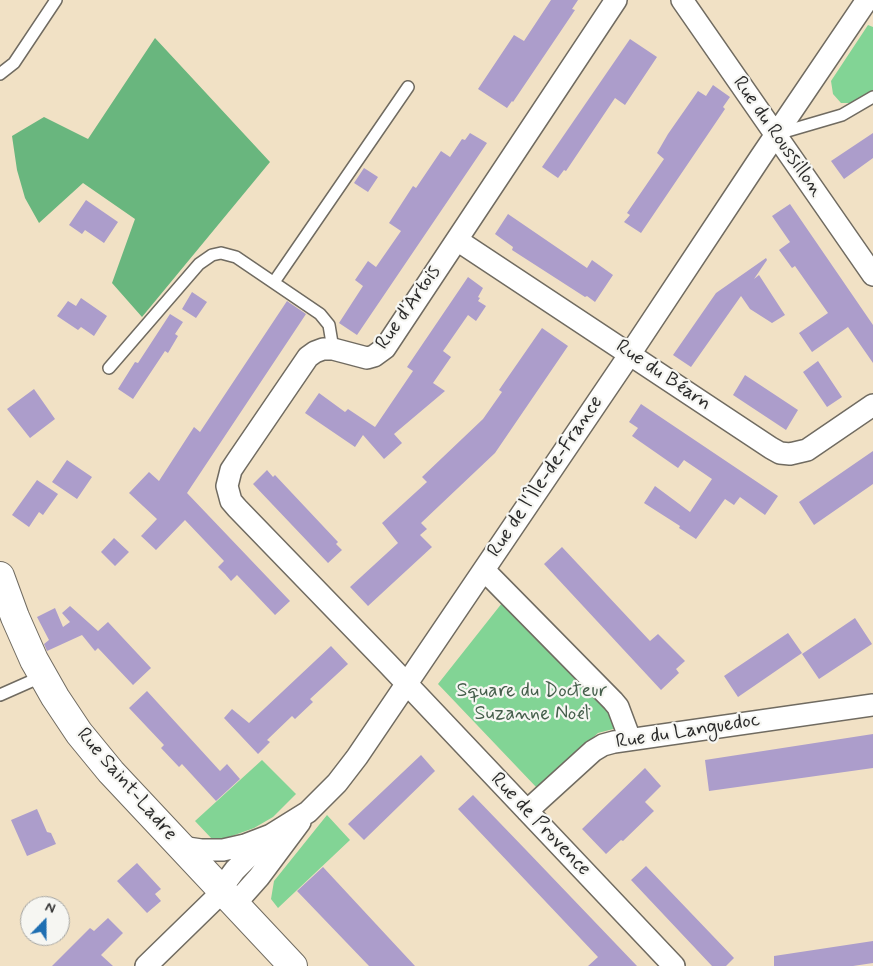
<!DOCTYPE html>
<meta charset="utf-8">
<style>
body{margin:0}
#map{position:relative;width:873px;height:966px;overflow:hidden;background:#f1e1c5;font-family:Mynerve,sans-serif}
canvas{display:block}
.north{position:absolute;left:20px;top:896px;width:50px;height:50px;box-sizing:border-box;background:#f6f6f2;border:1px solid #a5a5a2;border-radius:50%;rotate:22deg;font-size:14px;font-weight:700;line-height:20px;text-align:center;color:#2b2b2b}
.north::after{content:'';display:block;margin:auto;width:18px;height:22px;background:#1f6fb2;clip-path:polygon(50% 0,100% 100%,50% 72%,0 100%)}
</style>
<div id="map">
<canvas width="873" height="966"></canvas>
<div class="north">N</div>
</div>
<script>
const g = document.querySelector('canvas').getContext('2d');
g.lineJoin = 'round';
function fill(path, color) { g.fillStyle = color; g.fill(path, 'evenodd'); }
const poly = rows => new Path2D(rows.map(r => 'M' + r).join(''));
function trace(path, color, width, dash) { g.strokeStyle = color; g.lineWidth = width; g.lineCap = dash ? 'butt' : 'round'; g.setLineDash(dash || []); g.stroke(path); }
function write(font, color, halo, rows, align = 'center') {
  g.font = font + ' Mynerve,sans-serif'; g.lineWidth = 4.5; g.setLineDash([]); g.textBaseline = 'middle'; g.strokeStyle = halo; g.fillStyle = color; for (const [text, x, y, turn = 0] of rows) {
    g.save(); g.translate(x, y); g.rotate((+turn || 0) * Math.PI / 180); g.textAlign = isNaN(turn) ? turn : align; if (halo) g.strokeText(text, 0, 0); g.fillText(text, 0, 0); g.restore();
  }
}
fill(poly([
 [868,25,873,27,873,90,854,103,841,103,833,94,831,81],
 [506,598,613,708,617,728,598,733,537,788,438,684],
 [262,760,296,794,273,817,254,828,221,840,212,839,195,821],
 [327,815,350,840,278,908,271,899,274,881]
]), '#82d495');
fill(poly([
 [155,38,270,162,142,317,112,283,135,219,83,183,39,223,25,198,17,170,12,136,44,117,88,139]
]), '#69b67e');
fill(poly([
 [551,0,578,0,572,9,575,10,513,102,512,101,507,108,478,89,514,35,524,41],
 [630,39,657,57,625,105,615,98,566,171,564,170,558,178,542,167],
 [713,85,730,97,723,107,725,109,641,233,624,222,630,215,627,213,664,159,657,153,668,134,698,91,706,96],
 [470,133,487,143,357,335,339,323,363,286,355,280,368,261,376,267,401,231,389,223,413,186,416,188,441,151,450,157,462,139,465,140],
 [873,133,873,158,844,179,831,161],
 [364,168,378,177,368,192,354,183],
 [86,200,118,222,104,243,85,230,82,234,69,225],
 [790,204,873,325,873,363,848,327,812,352,799,333,828,313,795,266,792,268,779,250,790,242,772,216],
 [508,214,587,268,592,260,613,275,595,302,587,296,585,297,512,250,513,247,495,234],
 [766,258,767,260,754,279,759,275,785,315,772,323,750,309,741,296,691,367,673,355,716,293],
 [468,277,483,288,478,297,480,298,478,301,486,306,476,321,468,315,443,351,451,357,433,383,445,391,394,434,402,443,384,459,363,435,355,447,305,413,319,393,345,412,348,409,375,427,413,371,407,367],
 [192,292,207,302,196,318,182,309],
 [81,298,107,316,94,336,81,327,78,330,57,316,68,301,76,306],
 [287,301,306,314,187,493,290,601,275,615,237,575,231,581,225,574,218,567,224,561,185,520,156,550,141,536,157,519,129,493,149,472,159,481,194,427,200,432],
 [170,314,183,322,175,334,178,336,168,353,165,351,133,399,118,389,135,362,138,363],
 [542,328,568,346,495,453,421,523,427,529,420,535,432,547,368,606,350,587,398,543,382,523,427,482,422,477,483,419,502,392,499,390],
 [818,361,842,397,827,407,803,372],
 [745,375,798,410,786,430,733,395],
 [34,389,55,419,30,438,7,409],
 [641,404,778,496,765,515,740,497,734,505,725,499,696,539,679,528,680,526,644,503,655,486,690,512,712,479,684,460,678,468,632,436,638,428,629,422],
 [873,451,873,484,814,525,799,502],
 [67,460,92,477,77,499,52,482],
 [267,470,273,477,275,475,338,542,336,544,342,550,328,563,253,484],
 [37,480,58,494,43,515,39,512,29,527,12,515],
 [114,538,129,552,115,566,101,552],
 [562,547,650,641,658,634,685,661,676,669,679,673,661,690,544,564],
 [70,606,98,631,108,622,151,668,133,685,98,648,95,651,82,635,47,651,44,644,49,640,37,617,55,608,63,627,70,622,62,613],
 [855,618,872,644,819,679,802,654],
 [788,633,802,653,738,697,724,676],
 [331,646,348,664,310,699,313,702,295,719,292,716,267,740,270,742,258,754,224,718,232,709,249,723],
 [147,691,220,771,227,764,240,779,216,801,182,764,179,767,161,748,164,745,129,708],
 [873,734,873,768,709,791,705,760],
 [421,755,435,771,364,840,348,824],
 [645,768,661,786,645,802,654,811,623,841,621,840,606,854,582,829],
 [473,795,526,850,637,966,588,966,598,957,458,809],
 [37,809,47,832,51,833,56,844,27,856,11,820],
 [137,863,161,889,155,894,161,901,147,913,117,881],
 [646,866,734,958,726,966,712,966,631,880],
 [323,867,388,937,415,966,369,966,297,891],
 [108,918,123,933,101,955,113,966,52,966,90,928,94,931],
 [873,941,873,963,853,966,774,966,774,956]
]), '#ac9dcb');
const lane = poly([
 [0,74,14,63,56,0],
 [777,134,842,115,873,97],
 [274,282,408,87],
 [109,368,199,264,212,255,221,253,236,257,320,314,329,325,333,349],
 [0,695,43,676]
]);
const street = poly([
 [616,0,385,348,374,356,367,358,333,349,323,349,315,352,308,357,237,461,231,470,227,486,231,501,237,508,388,664,674,966],
 [682,0,873,275],
 [457,240,771,448,780,453,790,454,807,450,873,405],
 [484,570,613,701,618,707,630,739],
 [527,811,593,751,603,745,614,742,873,705],
 [181,847,201,850,223,850,245,845,271,835,308,812,337,783,357,757,630,354,760,158,867,0],
 [235,904,259,877,300,822],
 [146,966,223,891,226,882,235,870,263,842]
]);
const secondary = poly([
 [0,576,15,617,34,660,55,697,79,733,111,772,293,966]
]);
trace(lane, '#706b61', 14);
trace(street, '#706b61', 24);
trace(secondary, '#706b61', 30);
trace(lane, '#fff', 11);
trace(street, '#fff', 21);
trace(secondary, '#fff', 28);
write('20px', '#2b2b2b', '#f6f6f2', [
 ["Rue du Roussillon",777,137,55],
 ["Rue d'Artois",409,308,-55],
 ["Rue du Béarn",663,376,34],
 ["Rue de l'Île-de-France",546,477,-56],
 ["Rue du Languedoc",688,732,-9],
 ["Rue Saint-Ladre",126,785,49],
 ["Rue de Provence",540,825,46]
]);
write('20px', '#455e4b', '#f6f6f2', [
 ["Square du Docteur",532,692],
 ["Suzanne Noël",532,715]
]);
</script>
